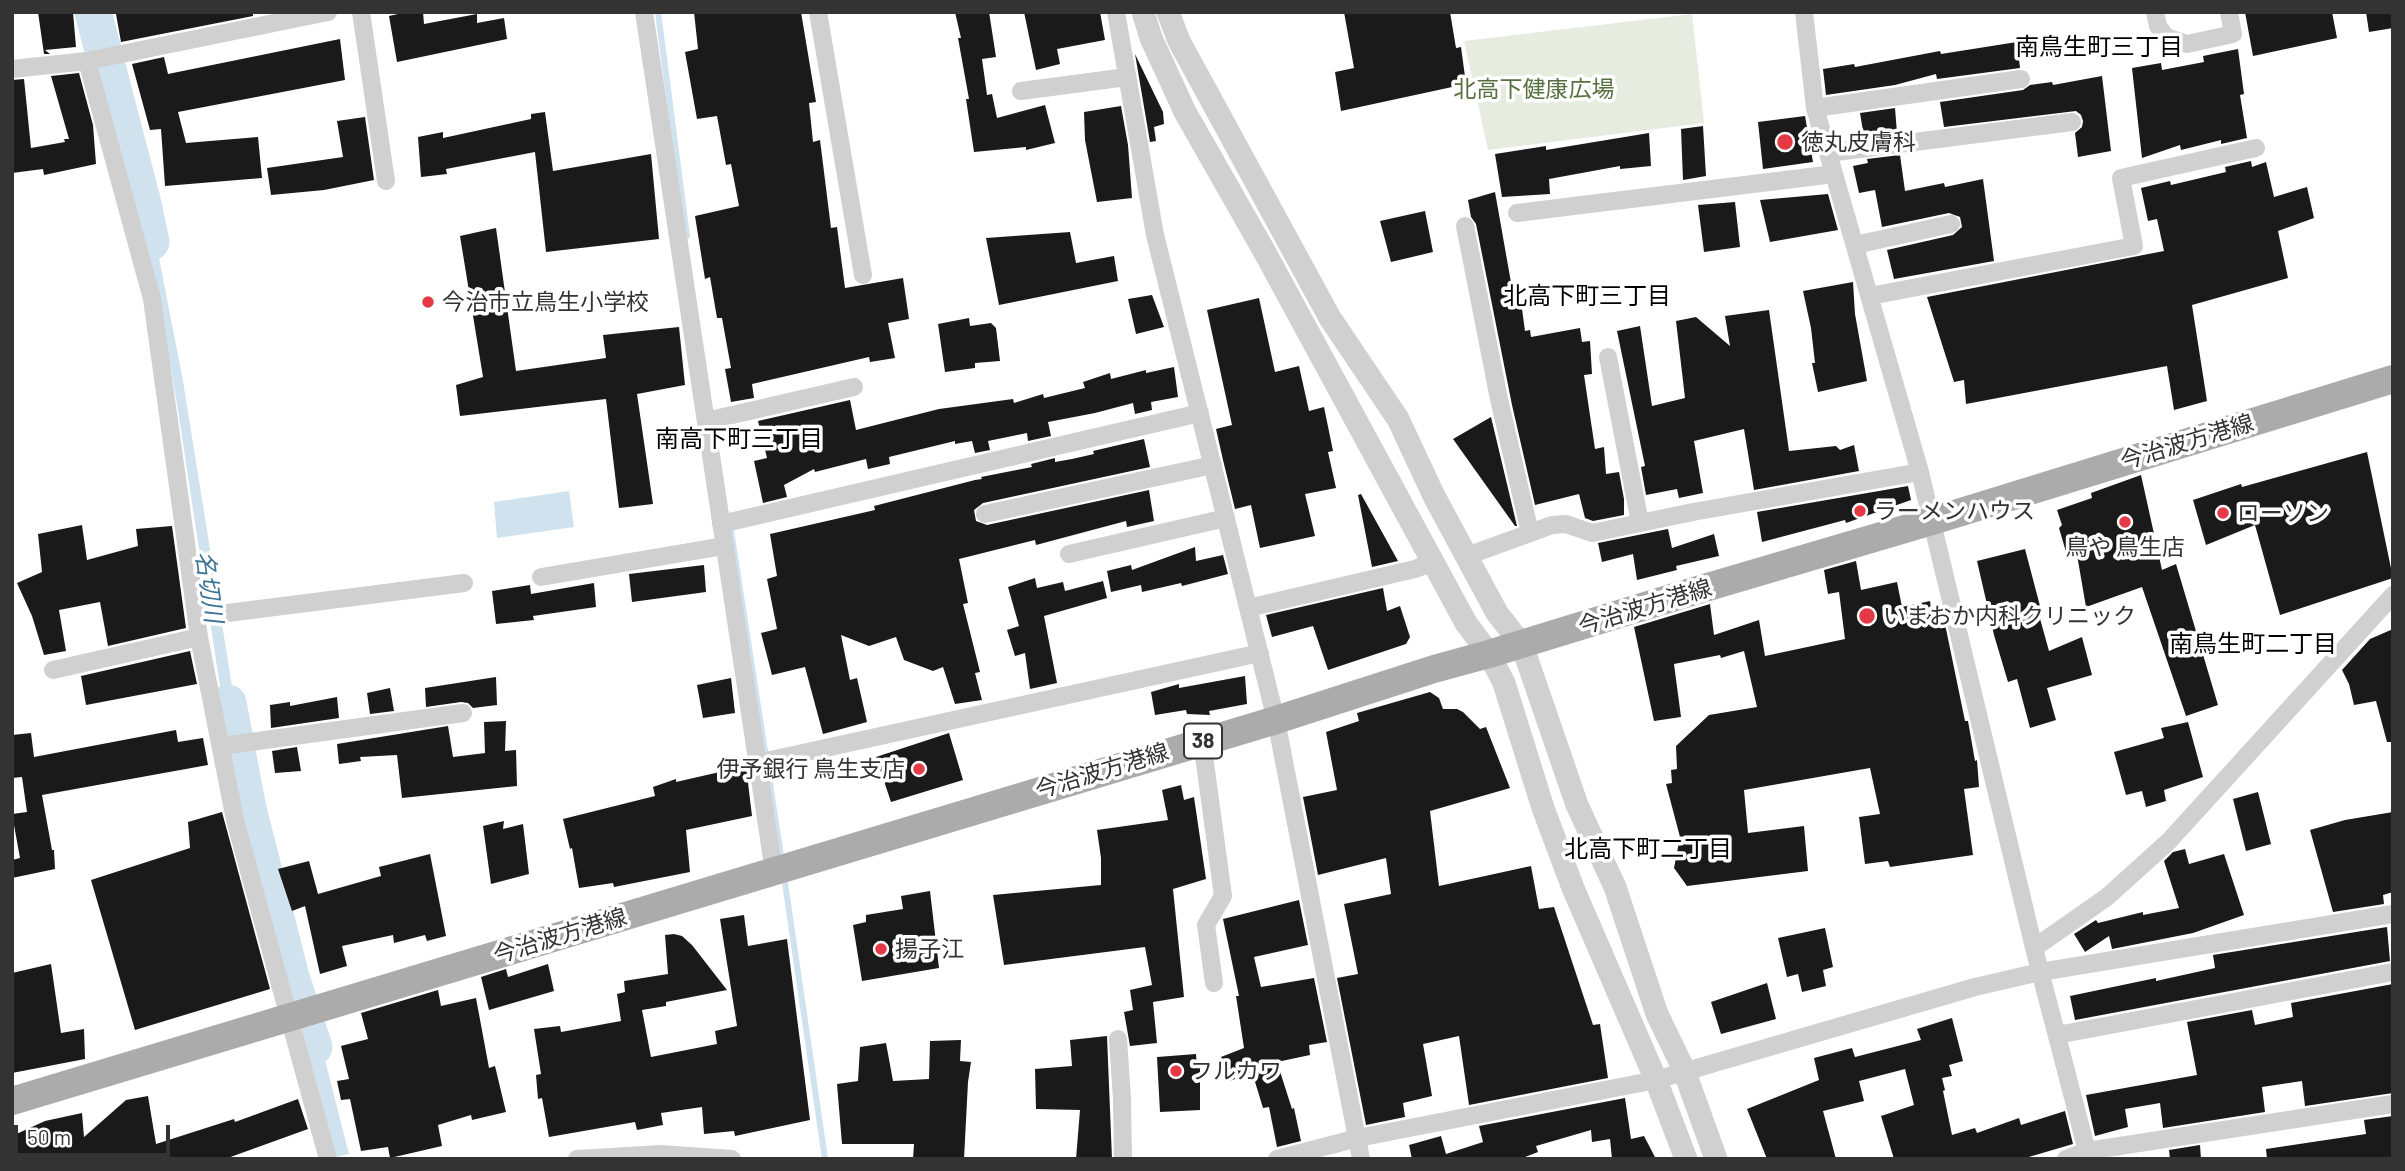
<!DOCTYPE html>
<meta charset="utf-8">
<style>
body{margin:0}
#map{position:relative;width:2405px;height:1171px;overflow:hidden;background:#fff;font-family:Barlow,sans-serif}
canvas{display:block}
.frame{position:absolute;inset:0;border:14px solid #333;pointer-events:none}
.scale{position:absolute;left:14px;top:1125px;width:156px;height:32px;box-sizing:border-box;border:4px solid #333;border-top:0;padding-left:9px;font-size:21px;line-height:24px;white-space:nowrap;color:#333;-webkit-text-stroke:5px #fff;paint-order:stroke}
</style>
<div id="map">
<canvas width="2405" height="1171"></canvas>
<div class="frame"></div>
<div class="scale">50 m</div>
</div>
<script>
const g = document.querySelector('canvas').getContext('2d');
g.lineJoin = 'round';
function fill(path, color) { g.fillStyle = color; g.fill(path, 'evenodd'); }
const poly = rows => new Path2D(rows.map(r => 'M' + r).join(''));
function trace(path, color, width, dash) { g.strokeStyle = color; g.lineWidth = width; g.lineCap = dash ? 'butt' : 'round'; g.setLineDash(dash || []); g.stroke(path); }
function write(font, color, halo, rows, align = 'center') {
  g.font = font + ' Barlow,"Noto Sans JP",sans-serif'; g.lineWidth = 7; g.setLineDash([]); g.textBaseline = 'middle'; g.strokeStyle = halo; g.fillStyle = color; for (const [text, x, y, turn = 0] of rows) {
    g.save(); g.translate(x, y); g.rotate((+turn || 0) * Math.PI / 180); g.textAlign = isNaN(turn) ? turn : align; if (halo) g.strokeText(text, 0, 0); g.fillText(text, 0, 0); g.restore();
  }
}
fill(poly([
 [1692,14,1704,123,1488,150,1464,41]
]), '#e6ecdf');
fill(poly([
 [113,72,139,166,127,169,101,75],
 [146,191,183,381,240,736,228,739,177,404,159,302,133,194],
 [569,491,574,527,497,538,494,502],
 [265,841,274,877,260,881,250,846],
 [280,905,303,988,288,992,265,909],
 [315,1021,349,1154,335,1157,301,1024]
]), '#cfe2ee');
trace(poly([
 [658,12,687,236],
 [730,524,782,862],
 [784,876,825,1159]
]), '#cfe2ee', 6);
trace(poly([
 [93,12,143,204,151,242],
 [228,703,248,809,291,977,314,1047]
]), '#cfe2ee', 37);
fill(poly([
 [38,12,73,12,76,47,45,50,50,54,44,54],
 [125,12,253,12,253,16,121,42,116,14],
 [407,12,423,12,424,24,477,14,477,23,504,18,507,39,397,62,389,16],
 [694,12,801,12,816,102,809,103,813,142,820,140,831,228,837,227,845,288,903,278,909,319,888,323,895,358,870,362,869,357,752,384,754,398,731,402,725,369,731,368,722,318,717,318,710,277,705,279,695,216,739,206,731,164,726,165,717,116,697,119,685,52,698,49],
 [955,12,989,12,996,57,982,59,987,95,992,94,997,118,1045,105,1055,143,1026,150,1026,147,974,152,966,99,969,99,958,38,961,38],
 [1024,12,1100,12,1105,40,1057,49,1060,64,1036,70],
 [1344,12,1450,12,1456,48,1461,47,1466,84,1341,111,1335,72,1354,68],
 [2245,12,2332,12,2337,38,2253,56],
 [2366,12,2393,12,2393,28,2369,32],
 [340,39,345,80,178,112,186,143,258,137,262,178,165,186,161,129,150,130,132,64,164,57,168,74],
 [2017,42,2020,68,1937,79,1936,74,1895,85,1826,95,1823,69,1854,64,1855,67,1940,51,1941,54],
 [2238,49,2244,94,2240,95,2247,138,2221,144,2221,140,2181,150,2180,145,2142,158,2132,68,2161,63,2162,70,2204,62,2203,56],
 [1135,54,1163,112,1164,124,1154,127,1156,141,1150,142],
 [79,73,93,125,96,164,44,175,43,169,12,173,12,80,24,79,31,148,65,142,64,139,69,139,51,76],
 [2102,76,2111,151,2078,157,2075,133,2082,127,2083,121,2081,115,2076,111,1944,127,1940,102,2023,90,2030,85,2052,82,2053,85],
 [1121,106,1128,145,1132,198,1097,202,1085,140,1084,112],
 [1895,108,1897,133,1864,137,1860,113],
 [545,112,553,171,651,154,659,239,546,252,535,152,446,169,447,174,421,177,418,137,443,132,443,138,531,119,531,114],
 [1805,116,1813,162,1763,169,1758,122],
 [365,117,374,180,324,190,271,195,267,168,343,157,337,121],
 [1703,126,1706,176,1683,180,1681,129],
 [1649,133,1651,166,1620,169,1620,166,1549,179,1550,194,1502,197,1495,154,1546,146,1546,150],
 [1900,155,1905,191,1944,183,1945,187,1983,179,1994,261,1894,279,1887,250,1953,235,1962,227,1960,217,1949,213,1882,227,1875,190,1859,193,1853,166,1868,163,1867,159],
 [2251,161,2252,167,2266,162,2274,197,2307,187,2314,218,2278,231,2288,278,2192,305,2207,401,2174,410,2167,366,1966,404,1964,380,1954,382,1927,297,2164,251,2157,219,2148,221,2141,188,2170,181,2171,185,2226,172,2225,167],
 [1495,192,1512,288,1519,287,1525,331,1530,330,1531,337,1580,328,1582,342,1590,341,1592,374,1584,375,1595,449,1604,447,1606,474,1619,472,1624,499,1624,515,1593,521,1585,518,1579,494,1535,505,1512,405,1476,224,1471,217,1468,200],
 [1828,194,1838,230,1770,242,1760,200],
 [1735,202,1740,247,1704,252,1698,205],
 [1425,211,1433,252,1391,262,1380,221],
 [496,228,516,371,606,358,603,335,679,327,685,385,637,394,653,504,619,508,606,399,460,416,456,385,483,377,460,236],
 [1070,232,1076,263,1114,256,1118,281,999,305,986,238],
 [1853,282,1855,314,1867,381,1818,392,1812,363,1815,363,1811,328,1803,291],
 [1152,295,1164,327,1136,334,1128,299],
 [1259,298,1275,372,1299,366,1309,411,1324,407,1333,451,1328,452,1336,488,1305,494,1315,536,1260,548,1251,505,1235,509,1223,460,1216,429,1232,425,1207,310],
 [1769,310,1789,451,1836,446,1840,450,1854,445,1859,471,1754,490,1744,429,1694,441,1703,493,1679,498,1677,489,1646,495,1641,467,1645,466,1617,331,1640,326,1652,406,1685,398,1676,321,1696,317,1730,346,1725,316],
 [969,318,970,326,991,323,996,328,1000,361,975,363,975,368,945,372,938,324],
 [1174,367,1178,397,1151,402,1152,410,1135,414,1133,403,1095,413,1048,422,1051,436,1028,441,1027,433,988,441,990,450,975,453,972,441,955,444,955,441,889,457,890,464,868,469,866,459,815,472,814,469,784,485,787,497,763,503,754,461,767,458,758,421,850,400,856,430,939,409,1013,399,1014,403,1043,394,1044,398,1085,388,1083,382,1110,373,1111,379,1146,370,1146,373],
 [1491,417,1517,526,1515,526,1453,439],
 [1144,439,1150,467,983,503,974,510,976,521,987,525,1149,490,1154,521,1127,527,1126,521,1036,545,1035,540,959,559,968,603,963,604,980,672,975,673,982,700,955,704,943,667,933,671,904,660,896,637,869,646,841,635,850,680,857,678,867,722,823,734,805,667,772,675,761,633,777,629,767,579,777,576,770,534,875,510,874,506,975,480,982,479,981,477,1032,467,1031,464,1055,458,1055,462,1072,459,1094,454,1093,451],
 [2367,452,2393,578,2280,615,2255,525,2206,545,2193,500,2241,484,2242,487],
 [2141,475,2162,570,2176,564,2218,705,2186,716,2142,587,2086,607,2076,549,2066,552,2059,528,2062,525,2057,510,2092,498,2091,493],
 [1908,486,1911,500,1846,523,1845,520,1762,542,1757,512],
 [1361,494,1398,561,1372,567,1358,495],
 [82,525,87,560,138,546,136,529,172,526,186,628,108,646,100,602,59,610,66,651,44,655,32,616,17,583,42,572,38,534],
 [1668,529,1672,548,1714,534,1719,556,1676,566,1677,570,1637,580,1633,554,1602,562,1598,543],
 [1195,547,1196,561,1223,555,1228,574,1182,586,1181,583,1142,592,1141,585,1111,592,1107,571,1131,565,1132,570],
 [2025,549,2040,606,2037,608,2049,651,2082,637,2092,675,2047,688,2056,720,2030,728,2017,679,2008,682,1994,635,1977,561],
 [1856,561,1861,590,1897,582,1902,607,1930,601,1933,626,1945,624,1965,721,1968,721,1975,761,1977,760,1979,787,1964,789,1973,855,1890,867,1888,861,1865,864,1859,817,1880,814,1870,768,1744,790,1748,833,1804,826,1808,871,1687,886,1674,868,1680,837,1666,784,1672,783,1671,770,1677,769,1676,746,1709,715,1757,707,1744,651,1721,658,1720,655,1674,664,1681,717,1654,721,1634,627,1710,604,1714,635,1759,620,1765,656,1845,639,1839,592,1828,594,1824,570],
 [704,565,706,592,632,602,629,574],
 [1035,578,1037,588,1063,582,1065,591,1103,581,1107,598,1044,616,1057,683,1030,689,1025,653,1015,656,1007,630,1019,626,1008,587],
 [594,583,596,607,533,616,534,620,496,624,492,591,530,585,531,594],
 [1383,588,1387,611,1400,606,1410,637,1406,644,1328,670,1313,626,1272,637,1266,615],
 [2393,629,2393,742,2387,742,2376,701,2354,705,2349,684,2342,670,2370,639],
 [190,651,197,684,86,705,81,676],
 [1245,676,1247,704,1209,711,1210,715,1187,714,1186,710,1155,715,1151,692,1179,684,1179,688],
 [496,677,497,705,473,708,468,703,461,702,426,707,425,688],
 [731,678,735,713,703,718,697,685],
 [390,688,394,711,370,714,367,693],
 [1430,692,1439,698,1443,709,1457,709,1463,712,1480,729,1486,727,1510,788,1430,811,1439,886,1531,866,1539,909,1554,907,1593,1025,1600,1024,1608,1078,1469,1105,1459,1036,1423,1044,1432,1096,1403,1103,1405,1117,1366,1125,1337,978,1358,974,1344,904,1391,894,1386,858,1318,875,1303,797,1337,790,1326,732,1359,721,1357,713],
 [337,697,339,718,271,728,270,705,290,702,290,706],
 [506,721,505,751,516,750,517,786,402,798,397,755,360,757,361,761,339,764,337,744,448,726,453,757,485,753,484,722],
 [2188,722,2203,777,2164,790,2166,801,2146,807,2142,791,2126,795,2114,752,2164,738,2161,728],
 [176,730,178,742,203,738,208,765,42,795,52,850,54,850,55,869,12,878,12,860,20,858,12,814,27,812,22,777,12,778,12,735,31,733,34,757],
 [949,733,963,780,891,802,876,757],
 [297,747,301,771,275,773,272,751],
 [746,766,752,816,686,830,690,872,614,887,613,883,579,888,572,848,570,849,563,819,655,796,653,787,676,779,676,782],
 [1181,785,1184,800,1194,797,1206,879,1173,889,1184,997,1153,1002,1157,1043,1130,1046,1124,1012,1133,1010,1130,990,1152,985,1145,947,1004,965,993,895,1101,885,1101,858,1097,830,1168,820,1162,790],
 [2258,792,2271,844,2246,851,2233,799],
 [222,812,270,989,135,1030,91,880,190,848,188,822],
 [2393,812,2393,892,2383,895,2384,904,2333,912,2310,830,2345,820],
 [504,821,503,829,523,824,529,874,491,884,483,826],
 [2185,849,2189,864,2224,854,2244,915,2193,933,2112,949,2109,936,2085,952,2074,934,2096,920,2098,923,2143,912,2143,915,2179,908,2164,861,2173,852],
 [430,854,446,936,427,941,425,935,394,943,393,935,342,946,347,966,320,974,305,906,292,911,278,869,309,861,318,894,381,876,379,867],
 [930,891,939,968,862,981,853,925,866,922,866,915,903,909,901,896],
 [1299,900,1308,945,1254,957,1261,987,1314,978,1327,1042,1309,1045,1310,1055,1277,1062,1292,1109,1294,1108,1301,1141,1277,1147,1269,1107,1263,1108,1252,1072,1230,1081,1221,1057,1244,1048,1236,996,1239,996,1223,919],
 [744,915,748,946,787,939,810,1120,735,1136,734,1131,704,1134,702,1107,661,1113,663,1125,637,1130,635,1122,549,1137,542,1098,538,1099,536,1075,541,1074,534,1029,560,1026,561,1032,621,1021,617,994,625,992,624,981,668,974,665,935,674,934,682,936,692,945,727,990,666,1002,666,1006,642,1010,651,1057,717,1044,715,1031,737,1026,720,919],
 [2387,927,2390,961,2075,1020,2070,996,2156,978,2156,981,2215,968,2213,955],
 [1825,928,1833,967,1823,970,1826,986,1802,992,1798,974,1787,977,1778,938],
 [51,964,61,1033,84,1029,85,1059,12,1073,12,973],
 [548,964,554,991,489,1010,481,977,506,969,508,977],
 [1767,983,1776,1019,1721,1034,1711,1002],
 [2393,984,2393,1093,2305,1106,2302,1081,2262,1087,2265,1112,2163,1128,2160,1103,2125,1109,2128,1127,2095,1136,2086,1095,2197,1075,2187,1022,2252,1010,2255,1025,2293,1017,2291,1003],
 [438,990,441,1006,476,998,489,1068,495,1066,506,1112,472,1120,471,1115,438,1125,442,1146,390,1158,388,1147,361,1151,350,1099,341,1100,337,1081,349,1079,341,1046,368,1039,361,1013],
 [1952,1018,1963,1061,1949,1065,1952,1076,1942,1078,1945,1090,1943,1091,1952,1135,1975,1128,1977,1133,2019,1118,2021,1125,2065,1111,2073,1144,2022,1159,1894,1159,1881,1116,1914,1105,1905,1069,1859,1081,1864,1101,1823,1111,1836,1159,1767,1159,1747,1109,1819,1080,1814,1058,1852,1048,1855,1057,1921,1040,1917,1029],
 [1107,1036,1112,1159,1076,1159,1080,1110,1036,1109,1035,1069,1072,1066,1070,1040],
 [961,1040,960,1061,971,1062,968,1082,964,1159,913,1159,914,1144,842,1144,837,1084,858,1081,860,1047,886,1043,893,1081,929,1079,930,1041],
 [1196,1054,1197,1067,1200,1065,1200,1110,1160,1112,1157,1057],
 [148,1096,156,1144,234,1119,235,1122,298,1099,308,1129,225,1159,12,1159,12,1136,45,1121,82,1113,84,1137,126,1100],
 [1625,1098,1631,1139,1644,1136,1656,1159,1612,1159,1610,1139,1592,1142,1591,1130,1536,1146,1538,1152,1520,1159,1412,1159,1409,1145,1441,1136,1446,1154,1483,1142,1479,1126],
 [2393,1116,2393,1159,2267,1159,2266,1149,2366,1134,2364,1120],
 [2200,1145,2201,1159,2170,1159,2169,1150]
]), '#1a1a1a');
trace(poly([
 [361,12,386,181],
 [644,12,774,872],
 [818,12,863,275],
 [1116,12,1155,235,1276,720,1361,1159],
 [1804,12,1815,108,1920,472,2034,948,2089,1159],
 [2155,12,2158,26,2166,37,2187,44,2233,34,2229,12],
 [87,61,152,299,199,637,235,820,328,1159],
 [12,69,87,61,328,12],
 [1021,91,1127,77],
 [1815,108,2021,79],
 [1828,153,2072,122],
 [1517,213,1834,174],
 [1465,226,1499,399,1530,533],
 [1855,245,1951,224],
 [1870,296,2134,246,2121,178,2256,148],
 [1608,357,1640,523],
 [706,421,854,387],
 [985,514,1213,465],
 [721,524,1200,413],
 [1069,554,1226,518],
 [1467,556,1552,525,1566,524,1592,533,1693,512,1920,472],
 [541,577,724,546],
 [1248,608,1415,569,1433,562],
 [196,617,464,583],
 [53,670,199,637],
 [1202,741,1223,896,1206,925,1214,983],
 [221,746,463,713],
 [757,763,1260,653],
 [2034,948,2107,897,2169,841,2393,595],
 [2057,1035,2393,972],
 [1118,1039,1122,1099,1123,1159],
 [577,1159,661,1154,732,1159],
 [1277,1159,1358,1138,1656,1080,1975,987,2040,972,2393,914],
 [2066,1159,2087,1151,2393,1104]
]), '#d0d0d0', 18);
trace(poly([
 [1143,12,1151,38,1185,112,1263,249,1466,623,1489,654,1504,683,1543,808,1573,888,1656,1080,1686,1159],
 [1168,12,1179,41,1330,318,1398,419,1434,496,1497,613,1522,645,1577,805,1615,887,1657,1014,1684,1070,1716,1159]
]), '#d0d0d0', 23);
trace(poly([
 [12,1101,1276,720,1434,669,1489,654,1691,592,1932,521,2393,379]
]), '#ababab', 28);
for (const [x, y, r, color] of [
 [1785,142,9,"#e63946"],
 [428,302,7,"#e63946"],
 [1860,511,7,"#e63946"],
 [2223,513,7,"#e63946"],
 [2125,522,7,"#e63946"],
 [1867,616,9,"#e63946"],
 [919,769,7,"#e63946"],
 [881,949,7,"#e63946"],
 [1176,1071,7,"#e63946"]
]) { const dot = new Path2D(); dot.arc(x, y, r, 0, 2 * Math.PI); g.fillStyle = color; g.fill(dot); trace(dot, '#fff', 2.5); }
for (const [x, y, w] of [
 [1203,741,38]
]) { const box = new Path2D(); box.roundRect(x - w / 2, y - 17.5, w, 35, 5); g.fillStyle = '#fff'; g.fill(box); trace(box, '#333', 2); }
write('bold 21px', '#333', null, [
 ["38",1203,741]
]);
write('23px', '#56703f', '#fff', [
 ["北高下健康広場",1534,89]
]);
write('23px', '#333', '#fff', [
 ["徳丸皮膚科",1801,142],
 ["今治市立鳥生小学校",442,302],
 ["ラーメンハウス",1874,511],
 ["ローソン",2237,513],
 ["鳥や 鳥生店",2125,547,"center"],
 ["いまおか内科クリニック",1883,616],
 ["伊予銀行 鳥生支店",905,769,"right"],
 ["揚子江",895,949],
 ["フルカワ",1190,1071]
], 'left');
write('23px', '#333', '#fff', [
 ["今治波方港線",2187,442,-17],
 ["今治波方港線",1645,607,-17],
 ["今治波方港線",1102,771,-17],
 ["今治波方港線",560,936,-17]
]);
write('24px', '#000', '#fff', [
 ["南鳥生町三丁目",2099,47],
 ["北高下町三丁目",1587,296],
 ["南高下町三丁目",739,439],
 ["南鳥生町二丁目",2253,644],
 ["北高下町二丁目",1648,849]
]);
write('italic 24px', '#3f7597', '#fff', [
 ["名切川",209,587,82]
]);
</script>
